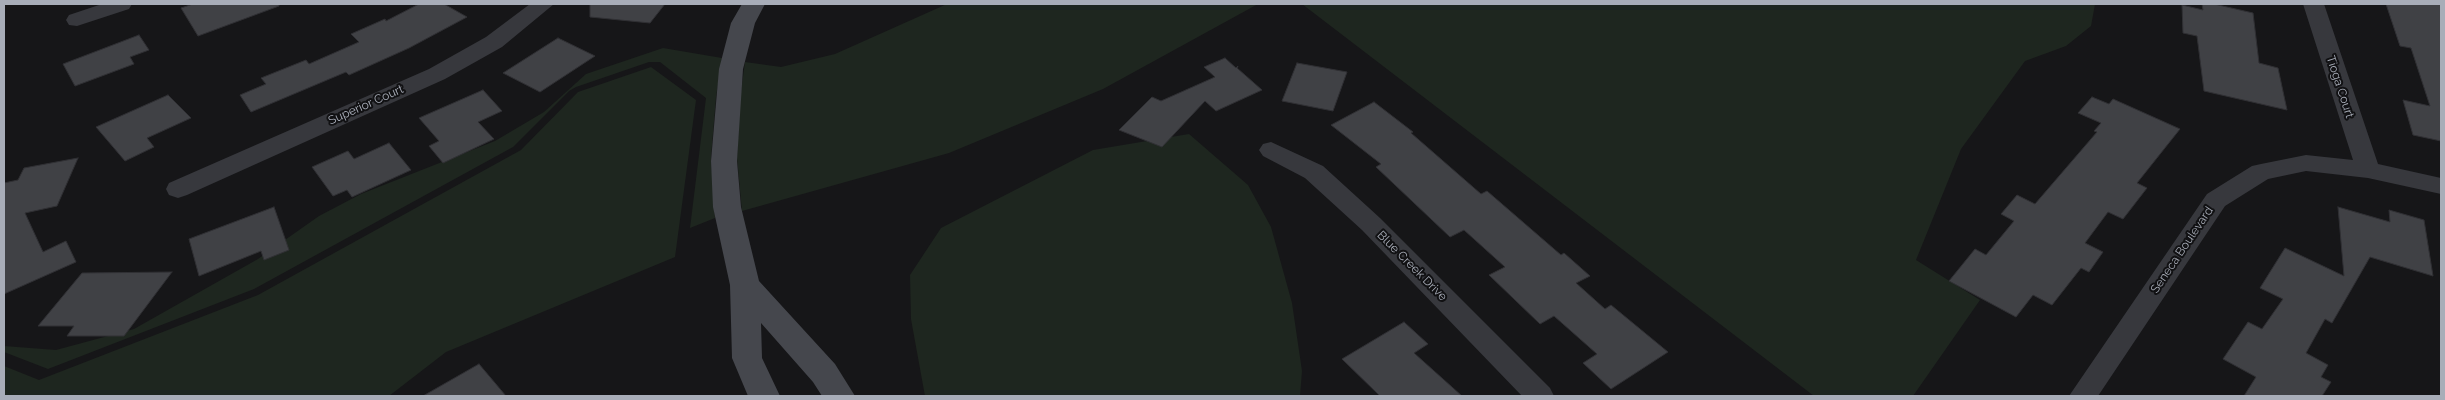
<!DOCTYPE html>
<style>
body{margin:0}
#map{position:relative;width:2445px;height:400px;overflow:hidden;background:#161618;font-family:Raleway,sans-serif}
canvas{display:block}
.frame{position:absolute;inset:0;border:5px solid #a8adb8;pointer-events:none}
</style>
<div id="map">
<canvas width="2445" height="400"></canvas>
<div class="frame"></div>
</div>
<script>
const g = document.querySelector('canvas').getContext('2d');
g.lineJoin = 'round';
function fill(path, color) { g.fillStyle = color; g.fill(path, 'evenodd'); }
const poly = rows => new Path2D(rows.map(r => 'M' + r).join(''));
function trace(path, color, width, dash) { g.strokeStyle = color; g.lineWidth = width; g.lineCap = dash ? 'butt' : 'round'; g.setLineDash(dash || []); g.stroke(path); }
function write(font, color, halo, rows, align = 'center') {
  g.font = font + ' Raleway,sans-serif'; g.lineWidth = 4; g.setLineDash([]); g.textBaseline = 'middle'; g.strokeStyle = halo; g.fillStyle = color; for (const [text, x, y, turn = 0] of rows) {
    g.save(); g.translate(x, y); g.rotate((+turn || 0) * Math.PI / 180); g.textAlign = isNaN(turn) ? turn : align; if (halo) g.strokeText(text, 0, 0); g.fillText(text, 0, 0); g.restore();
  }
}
fill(poly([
 [947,4,1258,4,1103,89,949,153,742,211,737,158,740,99,745,62,781,67,835,54],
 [1302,4,2095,4,2091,26,2066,46,2025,61,1961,149,1916,260,1980,300,1913,396,1814,396],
 [663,48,722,58,716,97,711,157,715,218,690,228,706,98,660,62,649,62,576,87,569,91,513,147,254,289,48,369,4,352,4,346,56,350,134,329,258,259,319,216,361,194,495,141,544,112,586,74],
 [651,67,696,100,675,257,446,352,389,396,4,396,4,366,39,380,258,295,521,150,578,92],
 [1189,134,1248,185,1271,227,1292,303,1302,371,1300,396,925,396,911,319,910,275,941,228,1093,150]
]), '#1e261f');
const building = poly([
 [193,4,279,4,279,6,198,36,181,8,193,4],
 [419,4,444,4,467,17,409,48,349,75,346,72,251,112,240,95,266,84,261,78,306,60,309,64,359,42,351,34,385,19,386,21,419,4],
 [590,4,665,4,650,23,590,17,590,4],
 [2202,4,2214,4,2253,13,2259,63,2278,68,2287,110,2204,91,2197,36,2183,33,2182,5,2203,10,2202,4],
 [2386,4,2441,4,2441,141,2413,135,2403,100,2430,106,2411,48,2400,46,2386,4],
 [139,35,149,50,130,57,134,64,75,86,63,64,139,35],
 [558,38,595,56,540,92,503,73,558,38],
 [1225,58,1236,68,1238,66,1237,68,1262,90,1216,111,1205,101,1162,147,1119,130,1152,97,1161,101,1215,77,1204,67,1225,58],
 [1297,63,1347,72,1333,111,1282,101,1297,63],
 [483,90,502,111,478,122,494,139,443,163,429,146,439,141,419,118,483,90],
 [168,95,191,118,147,138,154,147,125,161,96,127,168,95],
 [2092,97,2109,104,2113,99,2180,129,2137,183,2147,188,2123,219,2108,212,2085,243,2103,252,2089,272,2081,268,2052,305,2033,295,2016,317,1949,281,1975,249,1986,255,2014,221,2001,214,2017,195,2035,204,2097,132,2094,131,2101,123,2078,113,2092,97],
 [1374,102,1413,132,1411,133,1481,194,1487,191,1561,255,1564,253,1590,276,1576,283,1605,309,1611,305,1668,352,1611,389,1583,363,1597,354,1554,316,1540,324,1489,275,1505,267,1464,230,1450,237,1376,167,1381,164,1331,125,1374,102],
 [389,143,411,170,352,197,347,190,333,196,312,167,348,151,354,159,389,143],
 [78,158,57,206,25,213,43,252,66,241,76,262,4,294,4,183,18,180,24,168,78,158],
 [274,207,289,250,264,260,261,251,199,276,189,239,274,207],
 [2338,207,2390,222,2389,210,2424,220,2433,276,2370,257,2332,323,2325,319,2306,353,2328,365,2321,377,2331,382,2322,396,2244,396,2256,377,2223,359,2248,322,2262,329,2283,299,2260,288,2285,248,2344,276,2338,207],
 [172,272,124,336,67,336,74,326,38,326,82,273,172,272],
 [1404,322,1428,344,1414,353,1462,396,1380,396,1342,359,1404,322],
 [479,364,506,396,423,396,479,364]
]);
fill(building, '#404145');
trace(building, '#303034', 1);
fill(poly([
 [102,4,132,4,129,9,77,26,69,25,66,20,69,15,102,4],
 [530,4,554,4,502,47,445,79,187,195,178,198,169,195,166,189,169,183,429,69,486,37,530,4],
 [2303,4,2324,4,2378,164,2441,178,2441,194,2368,178,2306,171,2268,179,2225,206,2098,396,2069,396,2207,194,2252,166,2261,164,2306,155,2353,160,2303,4],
 [1271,142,1323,166,1380,218,1550,388,1554,396,1522,396,1362,230,1305,178,1263,156,1259,150,1263,144,1271,142]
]), '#37383d');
fill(poly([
 [742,4,765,4,755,23,743,69,737,161,741,207,759,281,835,364,855,396,822,396,813,382,761,323,762,358,780,396,748,396,732,358,730,285,713,207,711,161,719,69,731,23,742,4]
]), '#45474d');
write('12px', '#a8adb8', '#111113', [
 ["Tioga Court",2340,87,72],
 ["Superior Court",366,105,-24],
 ["Seneca Boulevard",2182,250,-56],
 ["Blue Creek Drive",1412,266,45]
]);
</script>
